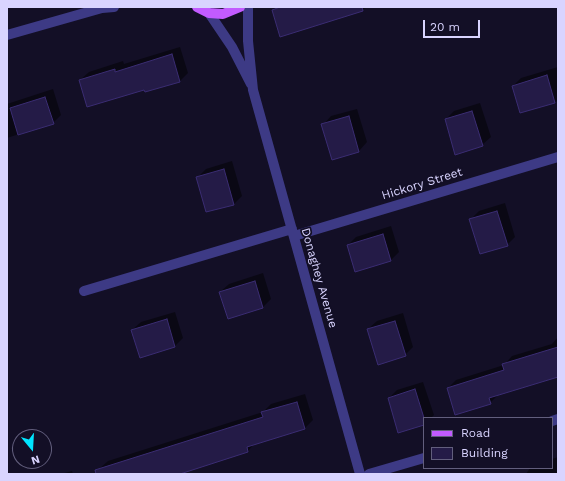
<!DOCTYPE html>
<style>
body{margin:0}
#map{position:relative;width:565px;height:481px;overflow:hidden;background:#130f26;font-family:"Work Sans",sans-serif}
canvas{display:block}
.frame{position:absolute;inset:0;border:8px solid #d9d4ff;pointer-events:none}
.legend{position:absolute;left:423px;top:417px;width:130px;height:52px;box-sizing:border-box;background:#130f26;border:1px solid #625e7d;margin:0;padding:5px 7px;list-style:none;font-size:12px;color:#d9d4ff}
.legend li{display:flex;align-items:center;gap:8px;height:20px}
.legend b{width:20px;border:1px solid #625e7d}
.north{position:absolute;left:12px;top:429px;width:40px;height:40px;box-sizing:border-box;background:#130f26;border:1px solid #625e7d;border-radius:50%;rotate:162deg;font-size:11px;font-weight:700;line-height:16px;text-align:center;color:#d9d4ff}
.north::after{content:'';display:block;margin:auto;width:14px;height:18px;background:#00e5ff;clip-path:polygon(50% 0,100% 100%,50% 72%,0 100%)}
.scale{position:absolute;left:423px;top:20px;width:57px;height:18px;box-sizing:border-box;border:2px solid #d9d4ff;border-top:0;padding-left:5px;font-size:12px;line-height:14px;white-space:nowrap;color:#d9d4ff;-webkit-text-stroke:3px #130f26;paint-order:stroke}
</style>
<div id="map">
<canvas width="565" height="481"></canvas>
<div class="frame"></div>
<ul class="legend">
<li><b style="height:5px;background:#c25bff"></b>Road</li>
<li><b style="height:11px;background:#241b47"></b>Building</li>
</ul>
<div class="north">N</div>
<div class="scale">20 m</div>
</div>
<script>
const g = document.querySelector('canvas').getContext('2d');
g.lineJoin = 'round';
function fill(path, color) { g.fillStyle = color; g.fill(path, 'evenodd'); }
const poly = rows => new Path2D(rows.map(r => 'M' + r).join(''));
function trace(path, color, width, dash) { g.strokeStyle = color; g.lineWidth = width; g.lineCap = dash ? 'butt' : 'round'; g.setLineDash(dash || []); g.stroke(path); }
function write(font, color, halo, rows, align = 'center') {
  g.font = font + ' "Work Sans",sans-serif'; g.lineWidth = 3.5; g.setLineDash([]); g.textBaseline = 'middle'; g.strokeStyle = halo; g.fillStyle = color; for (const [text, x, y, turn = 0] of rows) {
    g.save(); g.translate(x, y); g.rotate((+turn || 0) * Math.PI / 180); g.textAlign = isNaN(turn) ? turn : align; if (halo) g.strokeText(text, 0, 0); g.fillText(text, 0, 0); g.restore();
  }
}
fill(poly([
 [276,7,369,7,281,36,273,10],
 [180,47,188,73,180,81,146,91,145,89,80,80,89,72,123,61,124,64],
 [558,67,558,101,520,112,513,86,521,78],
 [53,89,61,115,53,123,7,138,7,104],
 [480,103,491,137,482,145,446,119,454,111],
 [357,109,367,142,359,151,333,159,323,125,331,116],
 [232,161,242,196,234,204,198,177,206,169],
 [505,203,515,237,507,245,471,219,479,211],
 [391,226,399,252,390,261,348,245,356,237],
 [263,273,271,299,262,308,220,292,229,284],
 [175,312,183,338,175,346,132,330,141,322],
 [403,313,413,347,405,355,368,329,377,321],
 [558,337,558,376,498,395,490,403,448,388,456,380,504,365,512,356,552,344],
 [423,382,434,415,431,418,424,418,424,424,389,398,397,390],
 [305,394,313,420,305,428,255,443,248,451,175,474,101,474,99,469,108,461,263,412,271,404],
 [558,457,558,474,526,474,530,468,552,468,552,459],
 [72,471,73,474,61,474]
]), '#0007');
const building = poly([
 [280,7,362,7,363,11,280,37,272,10,280,7],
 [172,54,180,82,145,92,144,90,87,107,79,80,115,69,115,72,172,54],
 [547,75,555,103,520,113,512,86,547,75],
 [45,97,54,124,18,135,10,108,45,97],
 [472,111,483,146,455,155,445,119,472,111],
 [349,116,359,152,332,160,321,124,349,116],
 [224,169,234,205,206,212,196,177,224,169],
 [497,211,508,246,480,254,469,219,497,211],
 [383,234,391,261,355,272,347,245,383,234],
 [255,281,263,308,228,319,219,292,255,281],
 [167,319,175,347,140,358,131,330,167,319],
 [395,321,406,356,378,365,367,329,395,321],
 [558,347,558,377,489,398,491,404,455,415,447,388,504,370,502,364,558,347],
 [415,389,424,418,424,425,398,433,388,398,415,389],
 [297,402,305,429,247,447,248,452,180,474,96,474,95,470,263,417,261,412,297,402]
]);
fill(building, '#241b47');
trace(building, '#3b2d73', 1);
trace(poly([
 [248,7,248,41,253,90,360,474],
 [209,13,232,47,251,84],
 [7,35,102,8,114,7],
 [294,236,558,157],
 [84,291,292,229],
 [552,421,558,419],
 [369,474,424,458]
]), '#3d3a85', 10);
trace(poly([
 [197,7,209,13,223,14,240,7]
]), '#c25bff', 10);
write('12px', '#d9d4ff', '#130f26', [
 ["Hickory Street",422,184,-17],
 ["Donaghey Avenue",319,278,74]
]);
</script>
